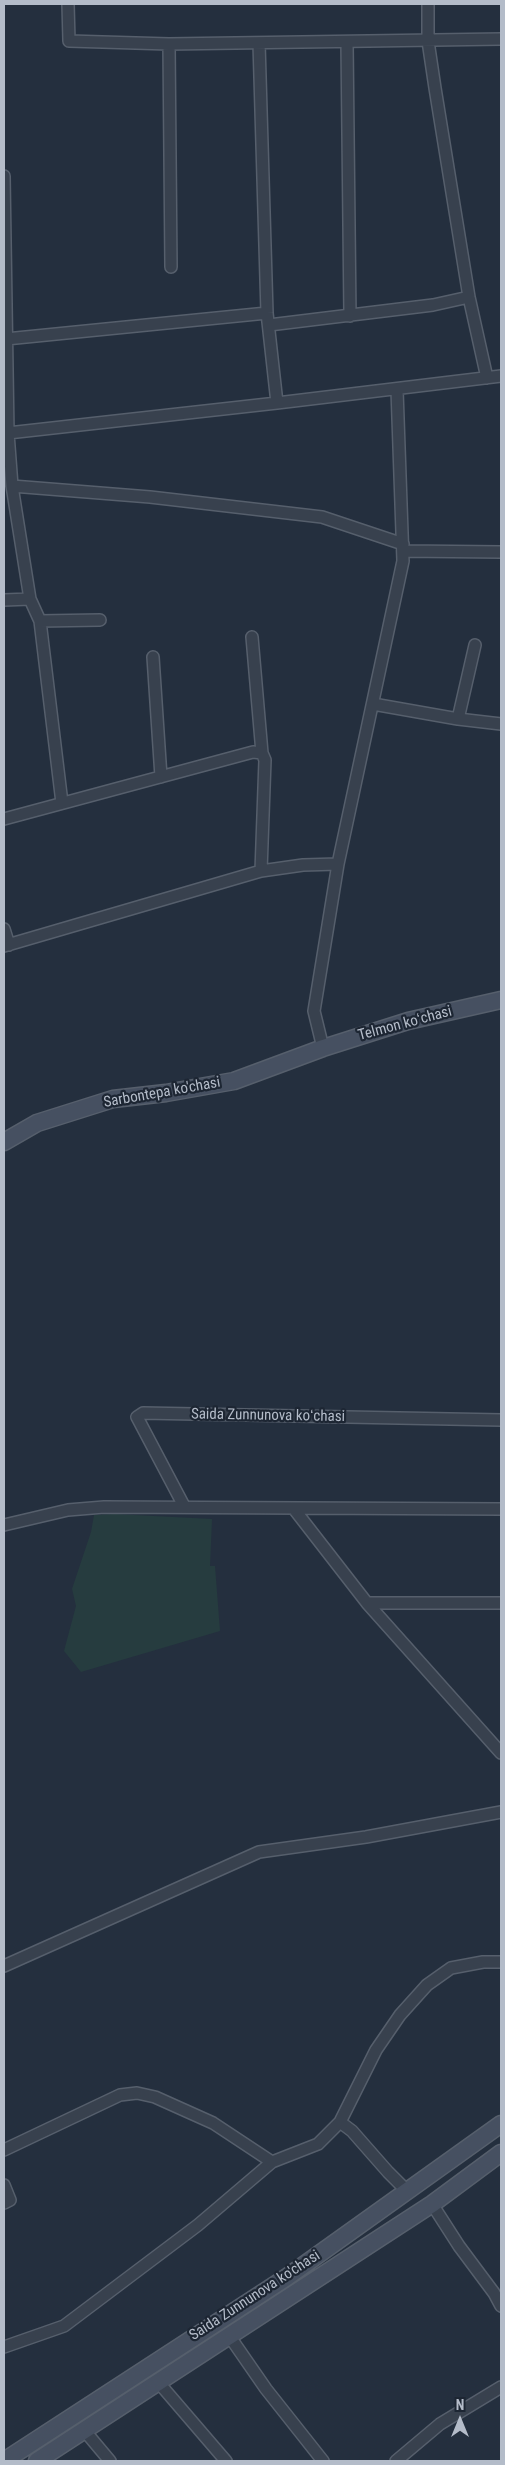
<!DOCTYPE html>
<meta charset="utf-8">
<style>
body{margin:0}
#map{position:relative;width:505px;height:2465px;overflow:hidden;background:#242f3e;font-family:"Roboto Condensed",sans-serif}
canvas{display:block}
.frame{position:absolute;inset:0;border:5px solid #b4bcc9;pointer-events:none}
.north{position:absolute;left:435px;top:2395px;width:50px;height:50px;-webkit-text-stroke:4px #1d2633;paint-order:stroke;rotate:0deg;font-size:14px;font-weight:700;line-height:20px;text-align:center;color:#b4bcc9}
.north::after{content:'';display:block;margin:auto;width:18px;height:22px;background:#b4bcc9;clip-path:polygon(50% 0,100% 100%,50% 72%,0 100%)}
</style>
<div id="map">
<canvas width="505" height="2465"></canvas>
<div class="frame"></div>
<div class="north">N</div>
</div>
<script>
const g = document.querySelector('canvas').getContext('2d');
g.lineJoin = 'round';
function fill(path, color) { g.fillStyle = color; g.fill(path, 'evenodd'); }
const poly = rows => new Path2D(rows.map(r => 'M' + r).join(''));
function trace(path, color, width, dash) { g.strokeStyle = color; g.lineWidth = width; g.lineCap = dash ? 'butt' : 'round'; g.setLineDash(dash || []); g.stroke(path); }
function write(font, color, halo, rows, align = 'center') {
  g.font = font + ' "Roboto Condensed",sans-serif'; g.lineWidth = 4.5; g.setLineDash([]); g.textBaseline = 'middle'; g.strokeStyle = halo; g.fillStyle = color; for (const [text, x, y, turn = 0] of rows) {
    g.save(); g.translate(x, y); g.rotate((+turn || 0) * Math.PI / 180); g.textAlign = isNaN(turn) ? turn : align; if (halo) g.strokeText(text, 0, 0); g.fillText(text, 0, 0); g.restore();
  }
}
fill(poly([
 [115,1514,212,1519,210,1566,215,1566,220,1631,81,1672,64,1651,76,1606,72,1589,91,1532,94,1515]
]), '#263c3f');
const street = poly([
 [68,4,69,41,169,44,501,39],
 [428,4,428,41,435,88,469,297,487,378],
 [259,43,267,313,277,403],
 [347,43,350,316],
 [169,44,171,267],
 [4,176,8,433,12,486,30,599,40,621,62,803],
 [269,325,433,305,469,297],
 [6,339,267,313],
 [8,433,277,403,501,376],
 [12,486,150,497,322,517,403,544],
 [403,551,501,552],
 [4,600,30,599],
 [40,621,100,620],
 [252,637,262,753],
 [153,657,161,777],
 [373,704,458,719,501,724],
 [458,719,475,645],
 [4,819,253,752,262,753,265,760,261,871],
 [4,929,9,945],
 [4,946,261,871,303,865,338,864],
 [323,1048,314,1011,338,864,403,561,397,390],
 [184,1506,137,1417,143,1413,501,1420],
 [294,1509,367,1603,501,1753],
 [4,1525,68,1510,104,1507,501,1509],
 [367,1603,501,1603],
 [4,1966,259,1852,366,1837,501,1812],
 [340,2122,352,2131,388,2172,408,2192],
 [4,2150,120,2095,137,2093,155,2097,213,2123,272,2162],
 [4,2185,10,2200,4,2203],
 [432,2204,459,2246,494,2293,501,2306],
 [230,2337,266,2389,323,2461],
 [4,2347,64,2326,198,2225,272,2162,318,2144,340,2122,376,2050,400,2015,427,1985,451,1968,483,1962,501,1962],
 [159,2383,226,2461],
 [84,2430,110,2461],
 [396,2461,440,2424,501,2387]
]);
const secondary = poly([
 [4,1142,37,1123,113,1099,166,1093,234,1081,323,1048,408,1021,501,1000],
 [4,2461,287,2277,501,2124],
 [37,2461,432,2204,501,2153]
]);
trace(street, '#565f6c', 14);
trace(secondary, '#565f6c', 19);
trace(street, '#38414e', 11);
trace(secondary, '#465061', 16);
write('15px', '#b4bcc9', '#1d2633', [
 ["Telmon koʻchasi",405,1024,-15],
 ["Sarbontepa ko'chasi",162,1093,-10],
 ["Saida Zunnunova koʻchasi",268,1416,1],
 ["Saida Zunnunova ko'chasi",255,2296,-33]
]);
</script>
